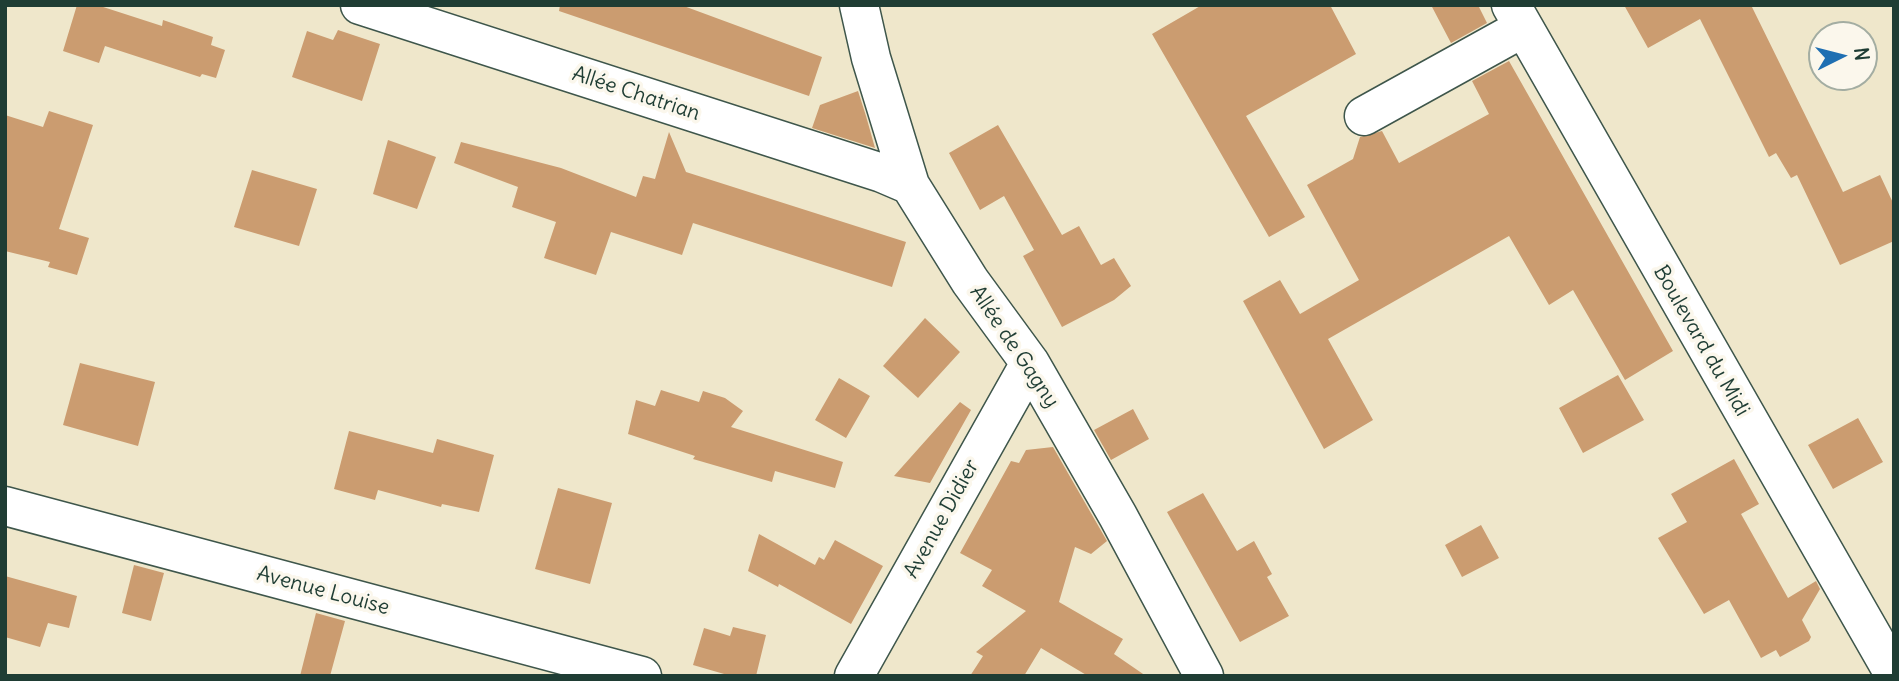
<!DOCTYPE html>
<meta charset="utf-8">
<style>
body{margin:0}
#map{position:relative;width:1899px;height:681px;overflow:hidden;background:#efe7cb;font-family:Delius,sans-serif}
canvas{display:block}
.frame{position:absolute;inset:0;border:7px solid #1f3d34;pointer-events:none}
.north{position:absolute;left:1808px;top:21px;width:70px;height:70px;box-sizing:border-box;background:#fbf7ec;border:2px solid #a3ada2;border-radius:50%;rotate:84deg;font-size:19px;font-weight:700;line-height:28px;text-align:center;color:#1f3d34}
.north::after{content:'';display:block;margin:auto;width:24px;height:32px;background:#1f6fb2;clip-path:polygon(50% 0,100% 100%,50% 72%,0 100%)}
</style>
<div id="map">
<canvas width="1899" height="681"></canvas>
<div class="frame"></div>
<div class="north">N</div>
</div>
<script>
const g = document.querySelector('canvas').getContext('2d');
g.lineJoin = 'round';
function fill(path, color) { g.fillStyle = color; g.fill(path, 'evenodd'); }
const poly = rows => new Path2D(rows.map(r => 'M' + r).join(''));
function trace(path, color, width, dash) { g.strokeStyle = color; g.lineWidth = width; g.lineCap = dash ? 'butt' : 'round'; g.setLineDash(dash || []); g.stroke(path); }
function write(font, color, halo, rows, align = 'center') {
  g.font = font + ' Delius,sans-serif'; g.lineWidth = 7; g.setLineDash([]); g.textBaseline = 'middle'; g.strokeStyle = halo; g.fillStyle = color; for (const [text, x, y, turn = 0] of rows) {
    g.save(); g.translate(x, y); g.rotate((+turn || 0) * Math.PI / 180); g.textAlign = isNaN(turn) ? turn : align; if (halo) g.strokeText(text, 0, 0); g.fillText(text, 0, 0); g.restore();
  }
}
fill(poly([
 [77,5,97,5,162,26,163,20,213,37,211,45,225,50,216,78,202,74,200,77,105,46,99,63,63,51],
 [560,5,681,5,822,57,809,96,559,11],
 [1202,5,1330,5,1356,54,1246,116,1305,217,1269,237,1152,34],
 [1431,5,1478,5,1487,23,1451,43],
 [1624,5,1751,5,1843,192,1880,175,1894,205,1894,241,1840,265,1797,175,1791,178,1776,153,1769,157,1700,19,1648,48],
 [338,30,380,44,362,101,292,77,307,31,333,40],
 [1509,61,1673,351,1625,380,1573,290,1549,305,1509,236,1328,339,1373,420,1324,449,1243,301,1280,280,1300,314,1359,280,1307,185,1353,159,1360,137,1382,131,1399,163,1489,114,1472,81],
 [858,91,866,116,875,148,812,128,820,105],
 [49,111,93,125,59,229,89,238,77,275,48,267,50,262,5,251,5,115,43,127],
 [998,125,1062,235,1079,226,1101,265,1114,258,1131,286,1114,300,1062,327,1023,256,1034,250,1004,196,980,210,949,153],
 [669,132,686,172,906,242,892,287,693,223,682,255,611,232,596,275,544,258,556,222,512,207,518,187,454,163,461,142,561,168,636,197,643,176,655,179],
 [388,140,436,157,417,209,373,194],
 [252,170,317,189,299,246,234,227],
 [925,318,960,352,918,398,883,366],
 [80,363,155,382,138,446,63,425],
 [1618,375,1644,420,1583,453,1559,408],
 [839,378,870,396,846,438,815,420],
 [661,390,699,402,703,391,725,398,743,411,731,427,843,462,835,488,775,471,772,482,693,459,695,456,628,434,636,400,655,406],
 [960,402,971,410,930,483,894,476],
 [1133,409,1149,439,1111,460,1094,430],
 [1858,418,1883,462,1833,489,1808,445],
 [349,431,433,453,437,439,494,455,479,512,442,504,441,507,378,490,375,500,334,489],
 [1053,447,1107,541,1091,554,1075,547,1059,602,1123,639,1114,654,1146,676,1088,676,1041,648,1024,676,970,676,983,656,976,652,1026,611,982,586,992,570,960,553,1011,461,1019,463,1026,450],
 [1734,459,1759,504,1741,514,1788,598,1816,581,1820,589,1802,620,1811,637,1809,641,1780,657,1776,650,1761,658,1729,600,1704,614,1658,538,1687,522,1671,494],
 [558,488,612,503,590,584,535,569],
 [1203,493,1237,551,1254,541,1272,574,1267,577,1289,616,1240,642,1167,512],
 [1481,525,1499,558,1462,577,1445,545],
 [759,534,815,565,819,557,824,560,835,540,883,566,851,624,779,584,778,587,748,571],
 [134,565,164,573,151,621,122,613],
 [5,576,77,596,69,628,48,623,40,647,5,637],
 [316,613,345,621,330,676,300,676],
 [733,627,766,635,756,676,731,676,693,665,704,628,730,636]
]), '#cb9c70');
const minor = poly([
 [360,5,882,173,910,185],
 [859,5,871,58,910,185,970,281,1030,363,1118,516,1204,676],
 [1511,5,1894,674],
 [1364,116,1523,28],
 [5,506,642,676],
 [854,676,1030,363]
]);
trace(minor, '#3e564b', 41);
trace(minor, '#fff', 38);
write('21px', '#1f3d34', '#fbf7ec', [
 ["Allée Chatrian",636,94,18],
 ["Boulevard du Midi",1701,341,60],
 ["Allée de Gagny",1014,347,56],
 ["Avenue Didier",942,519,-61],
 ["Avenue Louise",323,591,15]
]);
</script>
